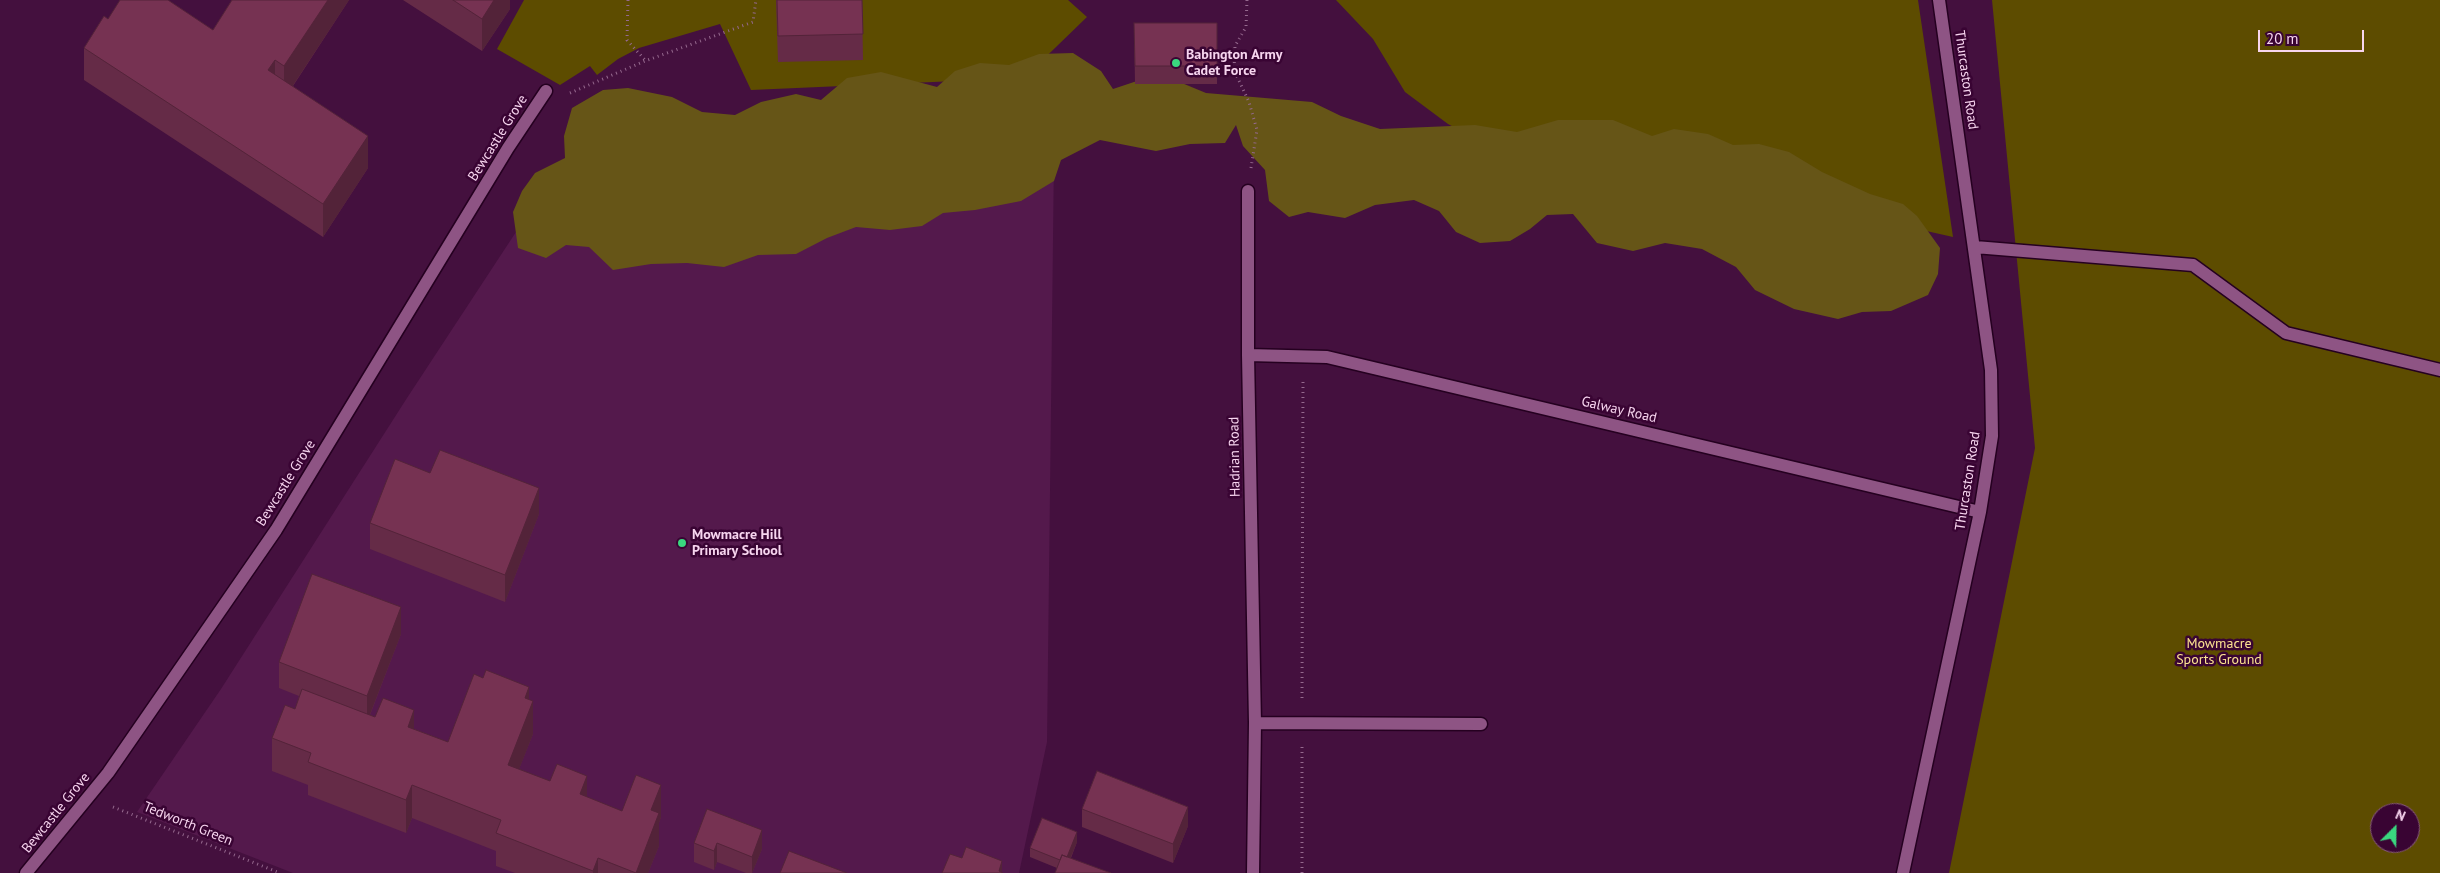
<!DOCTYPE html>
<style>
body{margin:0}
#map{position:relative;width:2440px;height:873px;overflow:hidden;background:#44103e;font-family:"PT Sans",sans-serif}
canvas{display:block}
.north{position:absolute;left:2370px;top:803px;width:50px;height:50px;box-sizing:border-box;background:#390433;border:1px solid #85587e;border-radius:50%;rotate:23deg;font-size:14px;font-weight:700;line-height:20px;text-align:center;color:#f7d5ef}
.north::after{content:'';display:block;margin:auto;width:18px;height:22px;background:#3ad77f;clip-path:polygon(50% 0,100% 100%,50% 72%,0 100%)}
.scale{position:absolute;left:2258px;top:30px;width:106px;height:22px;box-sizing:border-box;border:2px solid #f7d5ef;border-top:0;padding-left:6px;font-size:15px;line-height:18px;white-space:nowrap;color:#f7d5ef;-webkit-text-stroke:4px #390433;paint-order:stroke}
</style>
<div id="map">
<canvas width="2440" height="873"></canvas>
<div class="north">N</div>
<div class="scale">20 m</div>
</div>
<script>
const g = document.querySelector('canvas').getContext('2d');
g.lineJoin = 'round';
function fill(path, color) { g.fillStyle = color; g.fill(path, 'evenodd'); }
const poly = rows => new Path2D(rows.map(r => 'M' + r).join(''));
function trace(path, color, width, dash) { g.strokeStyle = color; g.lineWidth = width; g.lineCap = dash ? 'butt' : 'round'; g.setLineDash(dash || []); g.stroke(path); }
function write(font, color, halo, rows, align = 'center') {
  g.font = font + ' "PT Sans",sans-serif'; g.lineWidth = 5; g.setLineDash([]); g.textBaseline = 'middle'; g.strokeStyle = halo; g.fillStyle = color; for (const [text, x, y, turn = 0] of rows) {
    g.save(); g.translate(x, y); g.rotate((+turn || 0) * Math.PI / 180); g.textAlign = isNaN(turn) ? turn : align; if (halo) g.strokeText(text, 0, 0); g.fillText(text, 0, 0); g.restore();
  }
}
fill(poly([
 [1054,156,1047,742,1019,873,293,873,137,812,221,689,407,398,516,232]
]), '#54194c');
fill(poly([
 [524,0,1068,0,1087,17,1024,78,751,90,720,24,639,48,618,59,597,75,590,66,560,85,497,49],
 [1336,0,1918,0,1953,237,1678,175,1534,171,1448,124,1405,92,1373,39],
 [1992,0,2440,0,2440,873,1949,873,2035,448],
 [2380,813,2410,813,2410,843,2380,843]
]), '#5d4c00');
fill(poly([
 [1073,53,1101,71,1113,89,1140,80,1177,81,1206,93,1312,102,1341,116,1380,129,1475,125,1517,132,1558,120,1613,120,1652,136,1674,129,1708,134,1733,145,1759,144,1789,152,1822,172,1870,194,1903,204,1917,216,1940,248,1938,274,1928,295,1891,311,1862,312,1838,319,1794,309,1755,290,1736,267,1702,249,1665,243,1633,251,1597,243,1573,214,1547,215,1530,229,1510,241,1480,243,1456,232,1439,211,1414,200,1375,205,1345,218,1308,212,1289,217,1269,201,1265,170,1243,146,1236,125,1225,143,1190,144,1156,151,1100,140,1061,160,1054,181,1021,201,975,210,943,213,922,226,890,230,856,227,827,238,796,254,758,255,724,267,687,263,651,264,613,270,589,247,566,245,546,258,518,248,513,212,522,191,535,173,565,158,564,136,572,108,603,90,628,88,672,97,702,112,735,115,761,102,796,94,821,100,847,78,881,72,937,87,955,71,980,63,1009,65,1039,54]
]), '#665517');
const minor = poly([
 [1248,191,1248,355,1255,723,1253,873],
 [1975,247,2193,265,2286,333,2440,370],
 [1248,355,1327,357,1980,512],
 [1255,723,1481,724],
 [26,873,108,773,276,530,508,148,546,91],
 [1903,873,1980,512,1992,436,1991,370,1939,0]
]);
trace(minor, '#250020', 15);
trace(poly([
 [628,0,627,40,645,60],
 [1247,0,1246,27,1235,46,1234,70,1249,102,1257,130,1251,168],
 [570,93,645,61,753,22,756,0],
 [1302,698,1303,382],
 [1302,747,1302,873],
 [113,807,280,873]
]), '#95698e', 3, [1, 4]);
trace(minor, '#8e5484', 12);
fill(poly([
 [232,0,349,0,293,86,368,168,323,237,84,80,84,48,108,19,213,30],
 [403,0,510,0,510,9,482,51],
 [776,0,862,0,863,60,778,62],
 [1134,23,1217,23,1217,84,1135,84],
 [539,514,505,602,370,549,370,523],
 [401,634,370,715,414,729,448,742,529,700,533,734,519,769,587,797,622,811,661,817,659,823,659,846,648,873,515,873,496,866,496,851,412,818,406,833,308,795,308,785,272,771,272,738,295,709,299,696,279,688,279,662],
 [707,809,762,849,752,873,746,873,717,862,714,870,694,862,694,843],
 [1082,809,1188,826,1173,863,1082,827],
 [1077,842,1071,858,1057,868,1030,857,1030,848]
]), '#652b47');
fill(poly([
 [328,0,349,0,284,99,284,66],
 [494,0,510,0,510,9,482,51,482,19],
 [275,60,275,93,268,70],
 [368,136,368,168,323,237,323,204],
 [539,488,539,514,505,602,505,575],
 [401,607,401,634,367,722,367,696],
 [529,687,529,710,533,701,533,734,508,797,508,765,525,698],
 [414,710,414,743,408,727],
 [587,776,587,808,580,794],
 [412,785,412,818,406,833,406,800],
 [661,785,661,817,659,823,659,846,648,873,636,873,651,810],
 [1188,807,1188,826,1173,863,1173,844],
 [762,830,762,849,752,873,752,857],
 [1077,832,1077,842,1065,871,1065,862],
 [717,843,717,862,714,870,714,851],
 [598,858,598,873,593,873,593,871],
 [1002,861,1002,873,999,871]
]), '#532339');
const building = poly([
 [120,0,168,0,213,30,232,0,328,0,284,66,275,60,268,70,368,136,323,204,84,48,104,16,108,19,120,0],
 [453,0,494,0,482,19,453,0],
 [777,0,862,0,863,34,778,36,777,0],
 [1134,23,1217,23,1217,66,1135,66,1134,23],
 [440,450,539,488,505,575,370,523,395,459,430,473,440,450],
 [312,574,401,607,367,696,279,662,312,574],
 [486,670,529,687,525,698,533,701,508,765,550,781,557,764,587,776,580,794,622,811,636,775,661,785,651,810,659,813,636,873,598,858,593,871,496,833,501,820,412,785,406,800,308,762,311,753,272,738,285,705,295,709,302,689,375,717,383,698,414,710,408,727,448,742,474,674,483,678,486,670],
 [1097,771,1188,807,1173,844,1082,809,1097,771],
 [707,809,762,830,752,857,717,843,714,851,694,843,707,809],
 [1042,818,1077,832,1067,857,1062,855,1060,860,1030,848,1042,818],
 [966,847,1002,861,999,871,1003,873,942,873,950,854,962,858,966,847],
 [789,851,847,873,780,873,789,851],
 [1062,855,1111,873,1055,873,1062,855]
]);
fill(building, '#763252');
trace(building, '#532339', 1);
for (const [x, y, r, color] of [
 [1176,63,5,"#3ad77f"],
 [682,543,5,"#3ad77f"]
]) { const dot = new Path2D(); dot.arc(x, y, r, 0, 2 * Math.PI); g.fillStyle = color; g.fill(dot); trace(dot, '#390433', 2); }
write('bold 14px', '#f7d5ef', '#390433', [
 ["Babington Army",1186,55],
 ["Cadet Force",1186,71],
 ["Mowmacre Hill",692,535],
 ["Primary School",692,551]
], 'left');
write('14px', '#f7d5ef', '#390433', [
 ["Thurcaston Road",1966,80,82],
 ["Bewcastle Grove",498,138,-58],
 ["Galway Road",1619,410,13],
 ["Hadrian Road",1235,457,-91],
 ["Thurcaston Road",1968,481,-81],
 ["Bewcastle Grove",286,483,-58],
 ["Bewcastle Grove",56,813,-51],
 ["Tedworth Green",188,824,22]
]);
write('14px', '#fbe290', '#390433', [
 ["Mowmacre",2219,644],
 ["Sports Ground",2219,660]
]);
</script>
